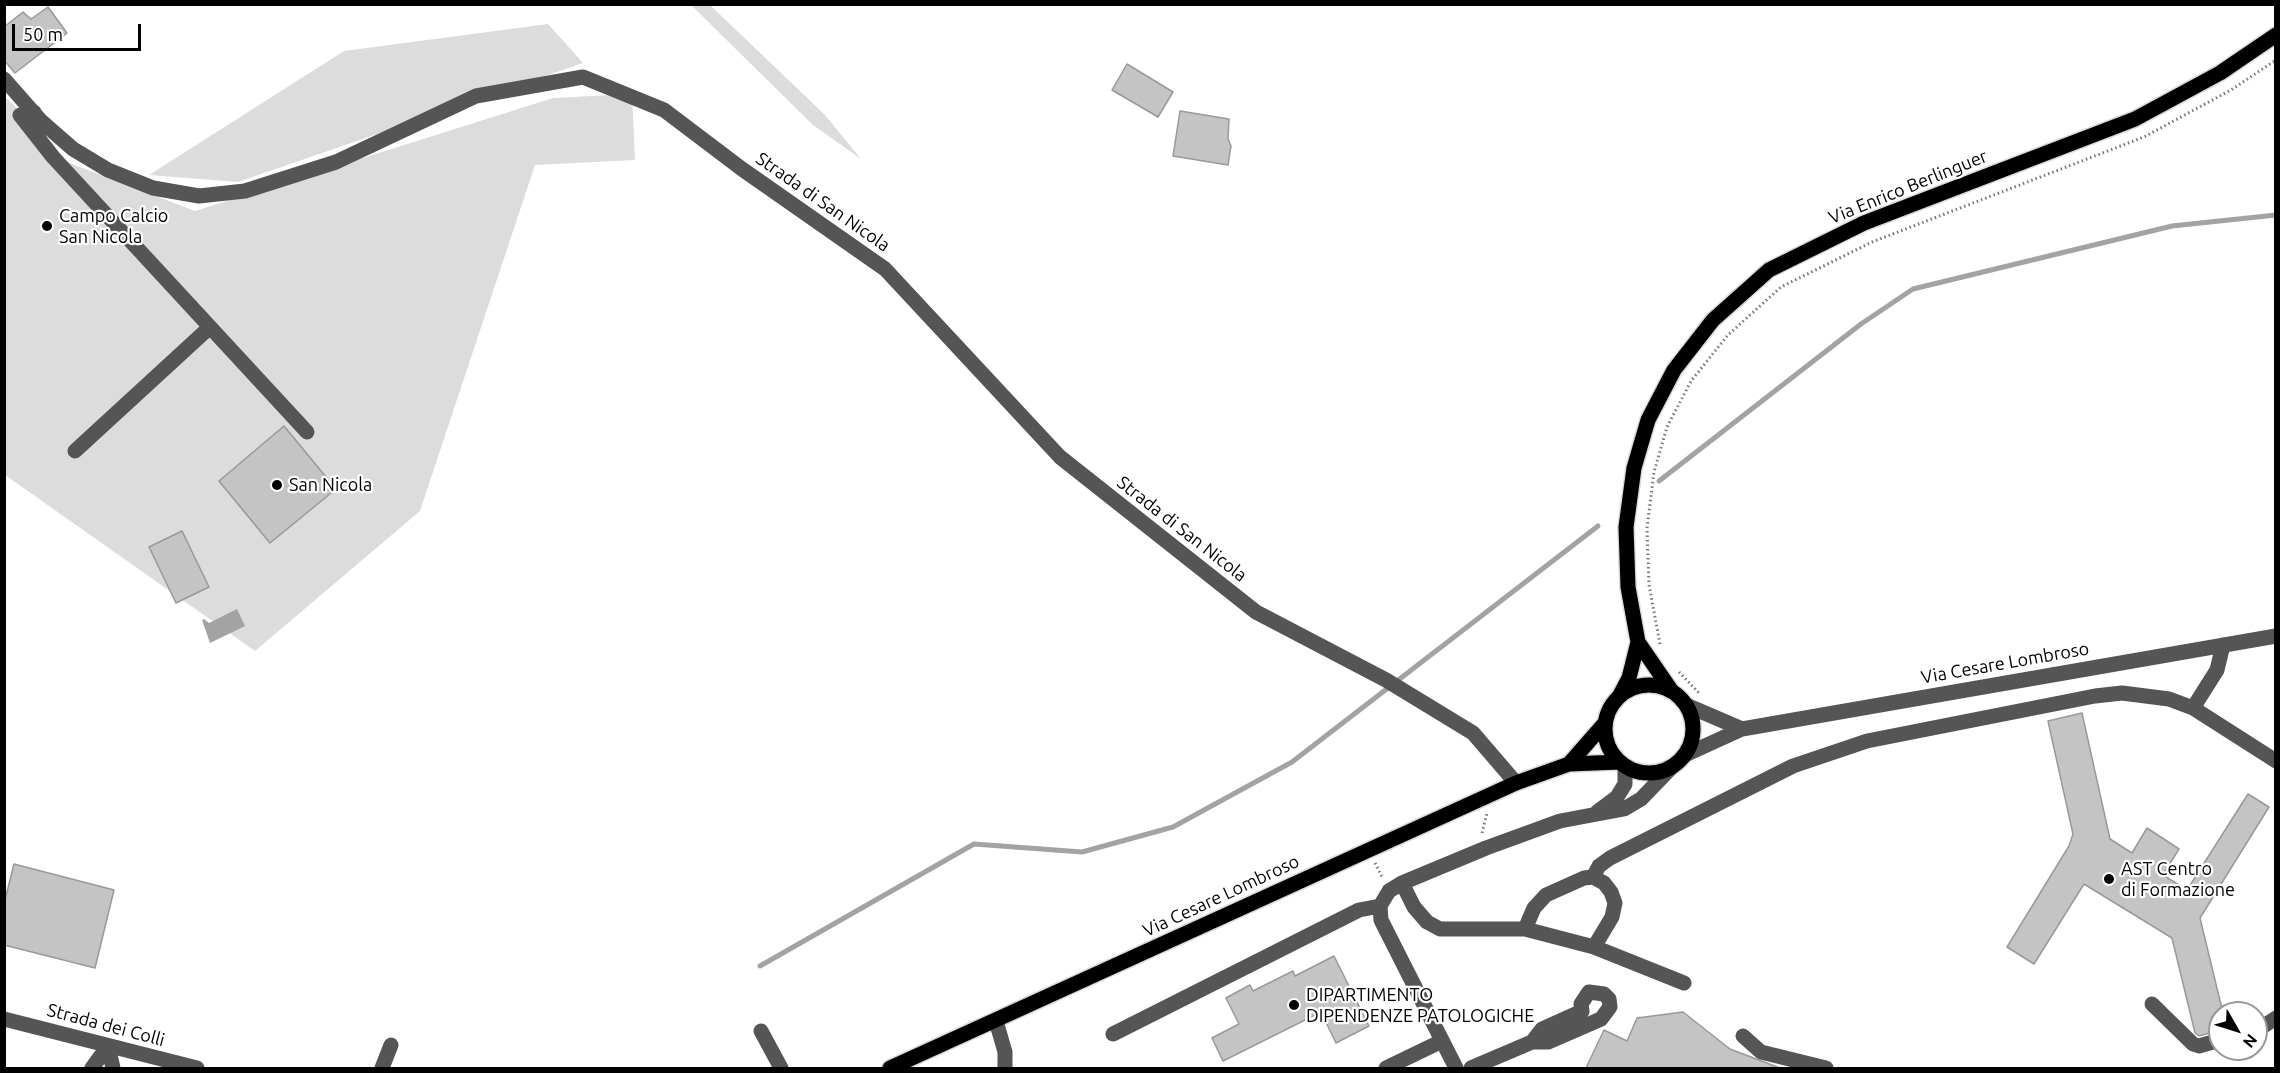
<!DOCTYPE html>
<style>
body{margin:0}
#map{position:relative;width:2280px;height:1073px;overflow:hidden;background:#fff;font-family:Ubuntu,sans-serif}
canvas{display:block}
.frame{position:absolute;inset:0;border:6px solid #000;pointer-events:none}
.north{position:absolute;left:2208px;top:1001px;width:60px;height:60px;box-sizing:border-box;background:#fff;border:2px solid #999;border-radius:50%;rotate:129deg;font-size:16px;font-weight:700;line-height:24px;text-align:center;color:#000}
.north::after{content:'';display:block;margin:auto;width:21px;height:27px;background:#000;clip-path:polygon(50% 0,100% 100%,50% 72%,0 100%)}
.scale{position:absolute;left:12px;top:24px;width:129px;height:27px;box-sizing:border-box;border:3px solid #000;border-top:0;padding-left:8px;font-size:18px;line-height:21px;white-space:nowrap;color:#000;-webkit-text-stroke:4px #fff;paint-order:stroke}
</style>
<div id="map">
<canvas width="2280" height="1073"></canvas>
<div class="frame"></div>
<div class="north">N</div>
<div class="scale">50 m</div>
</div>
<script>
const g = document.querySelector('canvas').getContext('2d');
g.lineJoin = 'round';
function fill(path, color) { g.fillStyle = color; g.fill(path, 'evenodd'); }
const poly = rows => new Path2D(rows.map(r => 'M' + r).join(''));
function trace(path, color, width, dash) { g.strokeStyle = color; g.lineWidth = width; g.lineCap = dash ? 'butt' : 'round'; g.setLineDash(dash || []); g.stroke(path); }
function write(font, color, halo, rows, align = 'center') {
  g.font = font + ' Ubuntu,sans-serif'; g.lineWidth = 4.5; g.setLineDash([]); g.textBaseline = 'middle'; g.strokeStyle = halo; g.fillStyle = color; for (const [text, x, y, turn = 0] of rows) {
    g.save(); g.translate(x, y); g.rotate((+turn || 0) * Math.PI / 180); g.textAlign = isNaN(turn) ? turn : align; if (halo) g.strokeText(text, 0, 0); g.fillText(text, 0, 0); g.restore();
  }
}
fill(poly([
 [691,5,710,5,825,115,861,159,813,125],
 [548,24,583,63,238,182,149,175,344,51],
 [632,94,635,160,535,165,420,511,255,651,5,475,5,99,8,99,67,162,195,211,553,98]
]), '#dcdcdc');
fill(poly([
 [237,609,245,626,210,643,202,620,204,619,209,623]
]), '#a3a3a3');
trace(poly([
 [1659,481,1861,324,1913,289,2172,226,2276,215],
 [760,966,974,844,1082,852,1173,827,1292,762,1598,526]
]), '#a3a3a3', 5);
const building = poly([
 [48,7,67,33,15,73,4,60,4,27,23,12,31,19,48,7],
 [1127,64,1173,92,1158,117,1112,90,1127,64],
 [1180,111,1229,119,1228,139,1231,146,1228,165,1173,156,1180,111],
 [284,426,336,489,270,543,219,481,284,426],
 [182,531,209,587,176,603,149,547,182,531],
 [2082,713,2110,839,2132,853,2147,828,2179,849,2163,875,2187,890,2248,794,2269,807,2200,918,2223,1013,2220,1013,2220,1030,2199,1036,2195,1033,2172,938,2084,884,2034,964,2007,947,2069,846,2073,834,2048,721,2082,713],
 [14,864,114,890,95,968,4,945,4,904,14,864],
 [1334,956,1369,1026,1336,1043,1321,1012,1223,1061,1212,1038,1239,1024,1226,998,1250,985,1253,991,1293,971,1295,976,1334,956],
 [1683,1012,1730,1049,1780,1068,1586,1068,1604,1030,1627,1041,1637,1018,1683,1012]
]);
fill(building, '#c4c4c4');
trace(building, '#999', 1.5);
const major = poly([
 [1638,642,1671,690],
 '1605 729a44 44 0 1 1 88 0a44 44 0 1 1-88 0Z',
 [1620,695,1629,678,1638,642,1628,587,1626,527,1634,468,1648,420,1674,370,1713,320,1769,270,1864,223,2135,119,2220,73,2276,35],
 [1569,764,1605,723],
 [890,1068,1516,783,1569,764,1620,762]
]);
trace(major, '#dbdbdb', 18);
trace(poly([
 [1660,644,1649,585,1647,528,1654,472,1667,427,1691,381,1728,335,1781,287,1872,242,2144,137,2231,90,2276,60],
 [1679,672,1699,693],
 [1482,833,1487,813],
 [1375,863,1383,879]
]), '#777', 3, [1.5, 3]);
trace(poly([
 [4,79,41,121,73,149,108,170,153,188,199,196,245,191,336,162,476,96,583,77,664,110,742,169,885,269,1060,457,1256,612,1386,680,1473,733,1516,783],
 [34,112,20,115,53,157,307,432],
 [75,451,210,327],
 [1686,705,1742,729],
 [2193,708,2217,670,2223,645],
 [1685,755,1742,729,2276,636],
 [1597,812,1617,797,1625,784,1625,766],
 [1593,877,1599,866,1610,858,1793,766,1867,741,2095,696,2122,693,2169,699,2193,708,2276,761],
 [1402,883,1414,907,1427,922,1440,929,1525,929,1594,947,1684,983],
 [1380,906,1389,891,1402,883,1486,848,1560,821,1624,809,1641,799,1670,769],
 [1380,906,1381,920,1456,1068],
 [1525,929,1534,908,1546,895,1584,878,1593,877,1604,883,1611,892,1615,903,1612,917,1594,947],
 [2152,1004,2193,1044,2199,1046,2220,1040],
 [4,1019,197,1068],
 [996,1021,1005,1052,1005,1068],
 [761,1031,781,1068],
 [2256,1031,2276,1018],
 [1113,1034,1359,910,1380,906],
 [1743,1036,1761,1052,1826,1068],
 [108,1046,113,1068],
 [92,1068,108,1046],
 [382,1068,391,1045],
 [1386,1068,1442,1041],
 [1471,1068,1532,1042,1548,1042,1601,1019,1610,1007,1609,999,1604,994,1589,992,1581,1004,1582,1011,1542,1029,1532,1042]
]), '#555', 15);
trace(major, '#000', 15);
for (const [x, y, r, color] of [
 [47,226,6,"#000"],
 [277,485,6,"#000"],
 [2109,879,6,"#000"],
 [1294,1005,6,"#000"]
]) { const dot = new Path2D(); dot.arc(x, y, r, 0, 2 * Math.PI); g.fillStyle = color; g.fill(dot); trace(dot, '#fff', 2); }
write('18px', '#000', '#fff', [
 ["Via Enrico Berlinguer",1908,187,-22],
 ["Strada di San Nicola",823,202,35],
 ["Strada di San Nicola",1182,529,38],
 ["Via Cesare Lombroso",2005,663,-10],
 ["Via Cesare Lombroso",1221,896,-25],
 ["Strada dei Colli",106,1025,15]
]);
write('18px', '#000', '#fff', [
 ["Campo Calcio",59,216],
 ["San Nicola",59,237],
 ["San Nicola",289,485],
 ["AST Centro",2121,869],
 ["di Formazione",2121,890],
 ["DIPARTIMENTO",1306,995],
 ["DIPENDENZE PATOLOGICHE",1306,1016]
], 'left');
</script>
